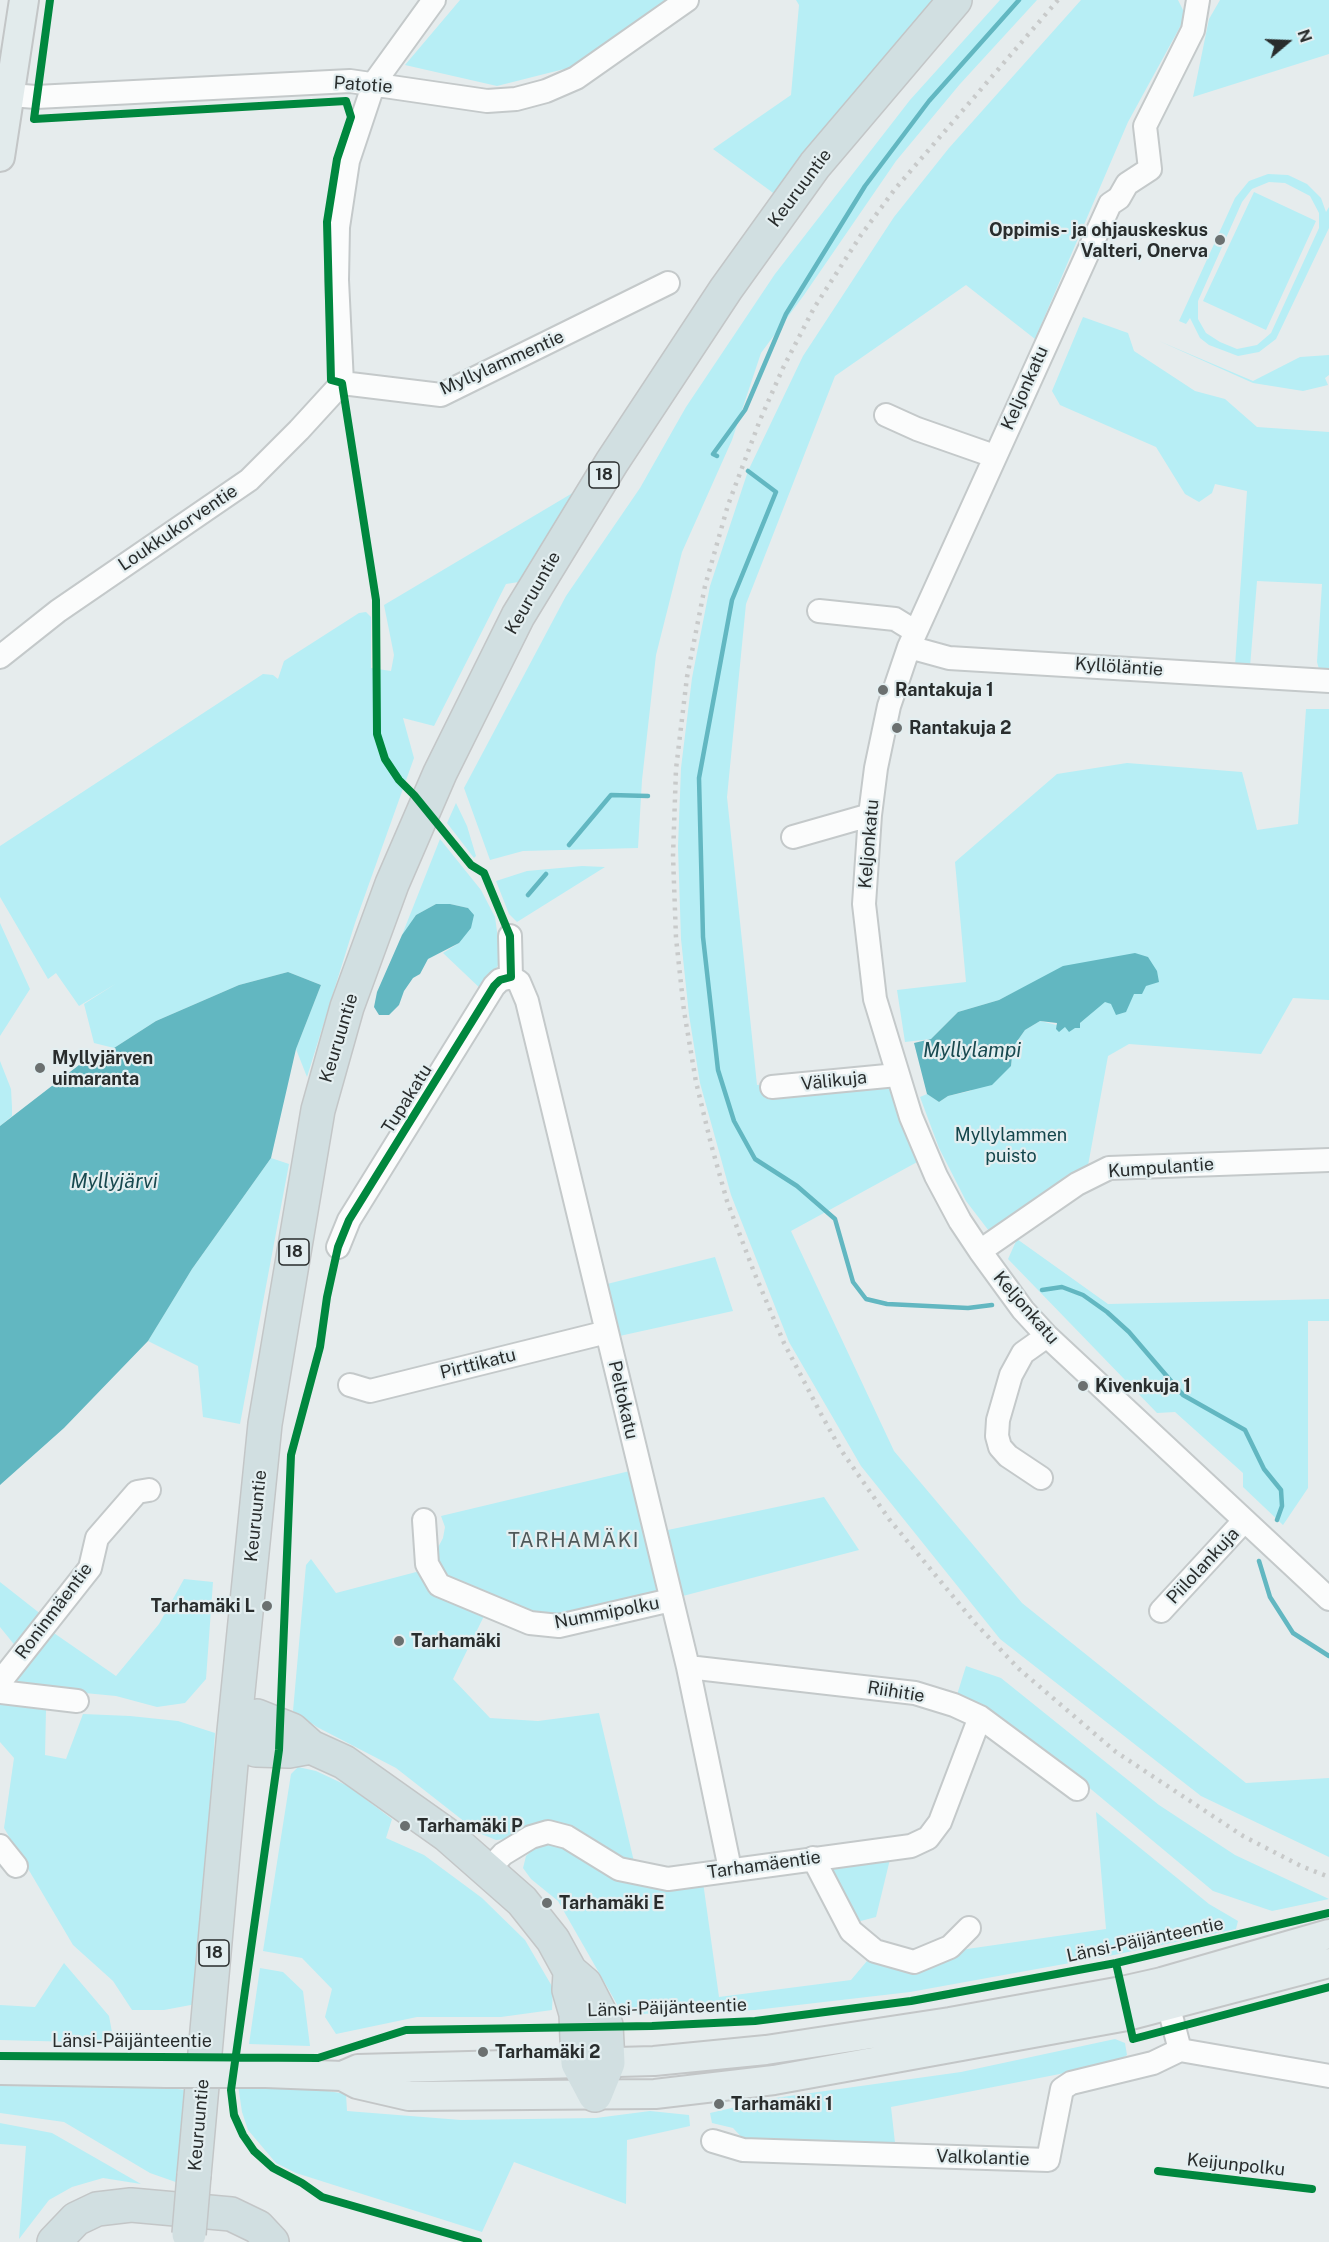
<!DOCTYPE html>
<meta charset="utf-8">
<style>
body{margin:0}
#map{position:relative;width:1329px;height:2242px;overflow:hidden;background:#e6eced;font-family:"Public Sans",sans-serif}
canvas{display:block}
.north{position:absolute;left:1257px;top:12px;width:60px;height:60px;-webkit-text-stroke:4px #e3eef0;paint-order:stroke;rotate:71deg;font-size:16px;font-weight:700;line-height:24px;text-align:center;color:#292d2d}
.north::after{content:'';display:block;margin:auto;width:21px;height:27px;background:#292d2d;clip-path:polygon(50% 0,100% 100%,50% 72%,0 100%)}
</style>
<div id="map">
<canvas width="1329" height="2242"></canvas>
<div class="north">N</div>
</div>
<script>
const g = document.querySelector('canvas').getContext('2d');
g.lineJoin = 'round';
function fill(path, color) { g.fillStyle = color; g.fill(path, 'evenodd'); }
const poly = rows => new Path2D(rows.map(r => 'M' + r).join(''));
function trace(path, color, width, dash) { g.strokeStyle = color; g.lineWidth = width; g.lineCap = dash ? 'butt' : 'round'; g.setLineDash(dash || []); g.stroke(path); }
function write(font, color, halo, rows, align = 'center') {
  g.font = font + ' "Public Sans",sans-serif'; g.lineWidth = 4.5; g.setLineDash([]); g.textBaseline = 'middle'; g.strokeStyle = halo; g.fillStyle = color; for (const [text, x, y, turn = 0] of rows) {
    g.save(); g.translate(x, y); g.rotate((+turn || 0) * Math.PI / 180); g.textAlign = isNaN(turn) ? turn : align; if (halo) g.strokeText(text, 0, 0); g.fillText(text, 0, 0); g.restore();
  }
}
fill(poly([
 [460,0,674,0,580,65,497,86,405,65],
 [796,0,934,0,776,195,713,149,791,95,799,5],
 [1000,0,1037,0,960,84,896,161,804,295,761,353,732,440,682,552,656,655,642,780,638,848,523,851,490,860,464,788,566,596,640,488,686,407,775,274,910,100],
 [1081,0,1178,0,1186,16,1128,122,1035,339,966,285,835,376,746,604,727,797,757,1085,886,1069,919,1161,791,1231,894,1451,1022,1603,1246,1783,1329,1778,1329,1857,1201,1796,1000,1639,861,1466,789,1342,731,1195,700,1083,689,1015,681,939,678,847,681,768,692,678,710,586,748,471,803,356,894,217,949,148],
 [1220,0,1329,0,1329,54,1193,97,1209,19],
 [1268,174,1288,175,1307,184,1321,198,1326,212,1329,207,1329,228,1276,339,1259,352,1238,356,1209,345,1200,338,1190,318,1186,324,1179,321,1235,198,1249,181],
 [1269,182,1285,183,1310,196,1319,213,1319,228,1271,333,1257,345,1237,349,1220,342,1206,333,1198,319,1198,301,1242,202,1252,189],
 [1254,192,1316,221,1266,330,1203,301],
 [1083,317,1128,333,1134,351,1195,391,1225,399,1257,427,1329,432,1329,670,1319,669,1317,662,1322,584,1257,581,1250,667,1235,666,1247,491,1215,484,1212,493,1199,502,1185,494,1156,447,1060,405,1052,391],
 [1159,341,1253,381,1300,357,1329,355,1329,375,1325,378,1328,385,1303,391,1253,383],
 [581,488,525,581,506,584,434,726,403,718,414,758,355,923,307,1077,296,1049,321,985,288,972,239,985,156,1021,114,1048,94,1043,84,1004,117,983,79,1006,56,973,48,979,0,897,0,846,263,674,273,675,278,679,284,661,359,613,366,612,371,617,371,668,391,671,394,655,384,605],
 [1306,709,1329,709,1329,1000,1293,998,1261,1054,1129,1044,1108,1056,1087,1171,1002,1228,989,1231,966,1201,939,1148,920,1097,927,1094,939,1102,948,1096,970,1091,1011,1066,1013,1047,1025,1030,1040,1021,1065,1027,1080,1023,1105,1001,1111,1004,1134,994,1023,988,999,1000,958,1012,931,1039,905,1042,897,990,966,982,955,862,1057,774,1127,763,1242,772,1257,830,1298,824],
 [456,803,467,826,476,856,474,858,447,823],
 [440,839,481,890,495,917,501,960,483,991,443,953,459,943,468,908,450,904,436,904,416,915,402,935],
 [582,866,605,867,517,922,509,914,496,881,527,871],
 [0,923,30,989,0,1036],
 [0,1061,11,1089,12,1107,12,1116,0,1126],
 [271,1158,289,1164,240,1424,203,1417,198,1366,148,1341,192,1269],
 [1017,1239,1108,1304,1329,1299,1329,1321,1308,1321,1308,1488,1283,1525,1243,1487,1243,1473,1175,1412,1157,1413,1008,1259],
 [715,1257,733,1311,615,1337,603,1285],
 [634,1470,659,1578,656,1592,645,1598,558,1616,531,1615,447,1580,434,1555,443,1538,445,1527,441,1516],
 [824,1497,859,1550,679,1597,663,1531],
 [311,1559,336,1593,420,1571,484,1616,453,1679,490,1718,538,1721,599,1713,635,1866,575,1832,496,1840,479,1833,396,1768,317,1727,293,1711,306,1565],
 [184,1579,213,1582,206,1679,185,1703,157,1707,116,1696,22,1687,15,1678,51,1631,116,1676,159,1624],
 [0,1582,42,1615,17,1648,0,1627],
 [966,1666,1001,1678,1159,1805,1235,1855,1329,1899,1272,1911,1213,1891,1080,1780,956,1698],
 [0,1704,46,1710,45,1755,66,1759,83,1714,130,1716,178,1721,215,1733,196,2004,164,2010,132,2010,113,1981,73,1945,4,1828,14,1758,0,1742],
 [298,1767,316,1771,348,1786,392,1819,386,1838,424,1855,482,1898,525,1940,553,1988,552,2010,501,2017,417,2017,336,2034,325,2017,332,1989,302,1958,263,1951,291,1774],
 [1096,1812,1209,1904,1238,1921,1236,1929,1114,1955,910,1992,755,2010,640,2014,618,2006,558,1901,531,1879,523,1868,526,1856,535,1847,551,1844,703,1882,719,1997,851,1980,872,1955,960,1950,1106,1929],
 [891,1855,876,1917,853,1923,825,1865],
 [64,1963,109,2016,114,2043,0,2040,0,2005,35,2007],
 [260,1968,283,1972,303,1991,310,2046,249,2044],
 [1115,2039,1125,2043,1127,2055,1116,2063,891,2107,896,2152,747,2143,733,2128,712,2123,710,2113,775,2098,961,2072],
 [279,2083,346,2094,347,2111,461,2120,596,2118,650,2111,689,2115,690,2126,627,2140,626,2204,514,2162,482,2232,296,2173,276,2163,248,2130,242,2112,238,2085],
 [0,2086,169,2088,194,2091,187,2186,150,2173,64,2122,0,2113],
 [0,2123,52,2133,141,2184,103,2178,72,2187,49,2200,19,2239,26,2146,0,2144]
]), '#b7eef5');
fill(poly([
 [436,904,450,904,468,908,474,915,471,928,459,943,428,959,420,974,413,978,404,991,399,1005,389,1015,379,1015,374,1007,377,992,402,935,416,915],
 [1135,953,1148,957,1157,971,1159,982,1146,986,1142,994,1134,994,1126,1012,1116,1015,1111,1004,1105,1002,1080,1023,1080,1028,1075,1028,1069,1032,1065,1027,1059,1032,1056,1029,1057,1023,1040,1021,1025,1030,1013,1047,1011,1066,992,1085,948,1096,939,1102,927,1094,914,1043,931,1039,958,1012,999,1000,1063,966],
 [288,972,321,985,296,1049,271,1158,192,1269,148,1341,64,1428,0,1485,0,1126,79,1065,114,1048,156,1021,239,985]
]), '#62b7c1');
trace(poly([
 [717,456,713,454,745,410,786,314,865,186,929,101,1019,0],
 [748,471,776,492,732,600,699,778,703,937,718,1070,734,1121,755,1159,797,1186,835,1219,853,1282,866,1299,887,1304,968,1308,992,1305],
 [569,845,611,795,648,796],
 [528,895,546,874],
 [1042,1290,1062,1287,1083,1295,1107,1312,1129,1332,1183,1395,1245,1430,1264,1469,1281,1490,1282,1506,1277,1520],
 [1259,1561,1270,1597,1293,1633,1329,1656]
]), '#62b7c1', 4.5);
const minor = poly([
 [1198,0,1193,30,1145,126,1150,169,1127,184,1119,198,1110,204,909,647,889,706,876,768,870,815,864,904,875,999,911,1117,936,1176,960,1221,980,1251,1023,1310,1047,1336,1329,1599],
 [10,95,36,97,350,81,487,101,516,99,546,91,576,78,687,0],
 [342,383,337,280,338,227,348,161,374,83,434,0],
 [342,383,441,395,668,283],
 [886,415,917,429,994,456],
 [819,611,895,619,908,627,917,629],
 [909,647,949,658,1329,681],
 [0,657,58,611,249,480,299,430,342,383],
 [793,837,870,815],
 [510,936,511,977],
 [511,977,519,982,527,1001,688,1667,730,1869],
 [772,1087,897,1075],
 [338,1247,349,1220,494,986,500,980,511,977],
 [980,1251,1077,1184,1109,1168,1329,1160],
 [350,1385,370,1391,607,1332],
 [1041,1478,1008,1456,1000,1447,997,1436,998,1420,1011,1375,1023,1353,1047,1336],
 [424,1520,427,1564,439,1585,530,1623,559,1626,671,1600],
 [1161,1611,1244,1521],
 [688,1667,915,1693,954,1705,980,1717,1077,1789],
 [0,1682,90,1568,97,1538,137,1492,149,1490],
 [0,1692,77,1701],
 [0,1846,16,1866],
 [813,1858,851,1931,875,1951,914,1962,950,1947,969,1928],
 [489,1869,503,1854,531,1837,548,1832,567,1837,619,1869,668,1879,911,1846,928,1838,940,1822,980,1717],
 [1164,1989,1180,2050],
 [713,2141,743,2150,1048,2160,1062,2089,1071,2083,1153,2063,1180,2050,1329,2076]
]);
const major = poly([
 [0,157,24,0],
 [0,2070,167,2073],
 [266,2073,342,2076,358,2069,654,2061,766,2050,950,2022,1122,1991,1162,1982,1329,1934],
 [344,2077,357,2084,409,2096,655,2094,774,2080,1127,2016,1329,1963]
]);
const highway = poly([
 [234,1731,257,1716,292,1730,311,1747,344,1762,447,1835,522,1901,553,1940,570,1971,585,1984,606,2025,608,2063,595,2095],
 [234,1731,256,1750,289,1751,311,1747],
 [570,1973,569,1990,576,2014,578,2063,595,2095],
 [194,2175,234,1731,265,1424,318,1110,347,1007,392,884,440,773,518,616,612,462,726,289,815,165,955,0],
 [54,2242,76,2219,97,2209,131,2205,231,2214,258,2227,272,2242]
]);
trace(minor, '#c4c9ca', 26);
trace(major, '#c3c6c7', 32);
trace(highway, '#c3c6c7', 36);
trace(minor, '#fbfcfc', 22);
trace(major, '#e2ebec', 28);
trace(highway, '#d1dfe1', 33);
trace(poly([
 [1058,0,895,189,861,235,814,308,783,368,760,420,728,505,705,586,687,677,676,769,673,856,676,938,684,1011,696,1082,711,1144,727,1201,754,1272,784,1343,821,1414,841,1450,889,1519,975,1623,1019,1669,1116,1752,1243,1836,1301,1866,1329,1877]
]), '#c8caca', 4.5, [3, 6]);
const majorBridge = poly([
 [167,2073,266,2073]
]);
const highwayBridge = poly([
 [189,2234,194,2175]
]);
trace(majorBridge, '#c3c6c7', 32, []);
trace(highwayBridge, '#c3c6c7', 36, []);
trace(majorBridge, '#e2ebec', 28);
trace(highwayBridge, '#d1dfe1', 33);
trace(poly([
 [50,0,34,119,346,101,351,117,337,159,327,222,331,380,342,383,376,600,377,734,385,759,399,780,414,795,471,865,484,873,510,936,511,977,500,980,494,986,349,1220,338,1247,327,1297,320,1347,291,1455,279,1750,231,2090,234,2115,243,2135,254,2151,273,2168,302,2183,322,2197,478,2242],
 [1116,1963,1133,2039,1329,1987],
 [0,2056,318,2058,406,2030,652,2026,755,2021,911,2001,1116,1963,1329,1913],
 [1158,2171,1312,2189]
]), '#00873e', 8);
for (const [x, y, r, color] of [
 [1220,240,6,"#6b7070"],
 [883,690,6,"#6b7070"],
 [897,728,6,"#6b7070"],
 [40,1068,6,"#6b7070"],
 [1083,1386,6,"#6b7070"],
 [267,1606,6,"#6b7070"],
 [399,1641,6,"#6b7070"],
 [405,1826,6,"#6b7070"],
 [547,1903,6,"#6b7070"],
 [483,2052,6,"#6b7070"],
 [719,2104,6,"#6b7070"]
]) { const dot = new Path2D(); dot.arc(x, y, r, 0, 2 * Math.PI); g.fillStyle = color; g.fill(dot); trace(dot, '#e3eef0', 2); }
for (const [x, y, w] of [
 [604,475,30],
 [294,1252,30],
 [214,1953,30]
]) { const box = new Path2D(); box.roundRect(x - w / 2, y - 13, w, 26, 4.5); g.fillStyle = '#e3eef0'; g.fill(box); trace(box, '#292d2d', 1.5); }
write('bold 16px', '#292d2d', null, [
 ["18",604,475],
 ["18",294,1252],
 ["18",214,1953]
]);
write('18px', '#292d2d', '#e3eef0', [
 ["Patotie",363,85,4],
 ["Keuruuntie",800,188,-53],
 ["Myllylammentie",502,363,-24],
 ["Keljonkatu",1025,388,-66],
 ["Loukkukorventie",178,528,-34],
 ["Keuruuntie",533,593,-60],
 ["Kyllöläntie",1119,667,4],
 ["Keljonkatu",869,844,-85],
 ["Keuruuntie",339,1038,-73],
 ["Välikuja",834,1081,-6],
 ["Tupakatu",407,1099,-58],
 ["Kumpulantie",1161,1168,-4],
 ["Keljonkatu",1026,1308,49],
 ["Pirttikatu",478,1364,-14],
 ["Peltokatu",623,1400,77],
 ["Keuruuntie",256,1516,-84],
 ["Piilolankuja",1203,1566,-47],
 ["Roninmäentie",54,1611,-53],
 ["Nummipolku",607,1613,-11],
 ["Riihitie",896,1692,9],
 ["Tarhamäentie",764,1865,-8],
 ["Länsi-Päijänteentie",1145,1940,-12],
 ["Länsi-Päijänteentie",667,2008,-2],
 ["Länsi-Päijänteentie",132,2041],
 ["Keuruuntie",199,2125,-85],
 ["Valkolantie",983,2158,2],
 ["Keijunpolku",1236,2165,6]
]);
write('bold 18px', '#292d2d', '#e3eef0', [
 ["Oppimis- ja ohjauskeskus",1208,230,"right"],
 ["Valteri, Onerva",1208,251,"right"],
 ["Rantakuja 1",895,690],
 ["Rantakuja 2",909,728],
 ["Myllyjärven",52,1058],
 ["uimaranta",52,1079],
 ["Kivenkuja 1",1095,1386],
 ["Tarhamäki L",255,1606,"right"],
 ["Tarhamäki",411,1641],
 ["Tarhamäki P",417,1826],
 ["Tarhamäki E",559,1903],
 ["Tarhamäki 2",495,2052],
 ["Tarhamäki 1",731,2104]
], 'left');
write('18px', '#14464c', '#e3eef0', [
 ["Myllylammen",1011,1135],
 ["puisto",1011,1156]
]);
write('italic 20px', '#18494f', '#e3eef0', [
 ["Myllylampi",972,1051],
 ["Myllyjärvi",114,1182]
]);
g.letterSpacing = '1.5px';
write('20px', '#4f5859', '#e3eef0', [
 ["TARHAMÄKI",574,1541]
]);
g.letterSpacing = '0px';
</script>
